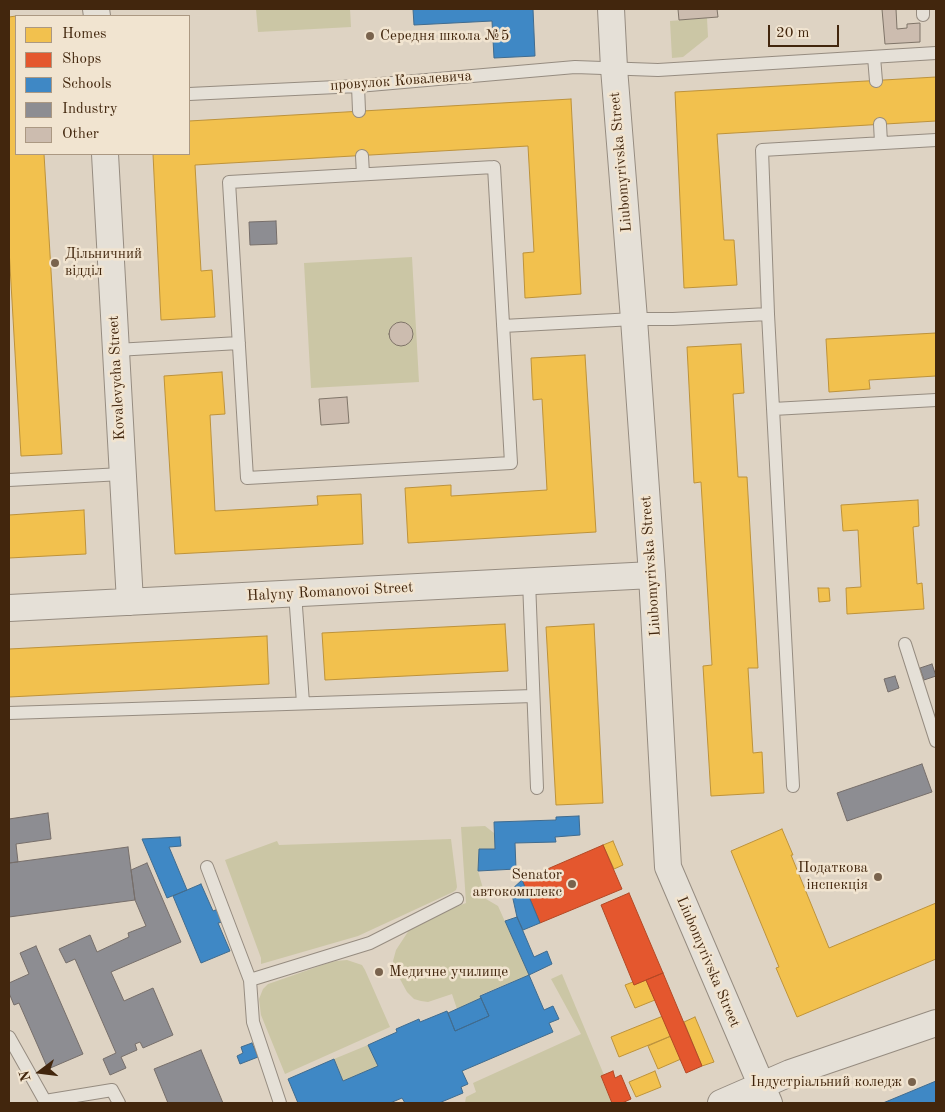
<!DOCTYPE html>
<meta charset="utf-8">
<style>
body{margin:0}
#map{position:relative;width:945px;height:1112px;overflow:hidden;background:#ded3c3;font-family:"Old Standard TT",serif}
canvas{display:block}
.frame{position:absolute;inset:0;border:10px solid #42260d;pointer-events:none}
.legend{position:absolute;left:15px;top:15px;width:175px;height:140px;box-sizing:border-box;background:#f1e4d0;border:1px solid #ab9882;margin:0;padding:6px 9px;list-style:none;font-size:15px;color:#42260d}
.legend li{display:flex;align-items:center;gap:10px;height:25px}
.legend b{width:25px;border:1px solid #ab9882}
.north{position:absolute;left:15px;top:1047px;width:50px;height:50px;-webkit-text-stroke:4px #f1e4d0;paint-order:stroke;rotate:255deg;font-size:14px;font-weight:700;line-height:20px;text-align:center;color:#42260d}
.north::after{content:'';display:block;margin:auto;width:18px;height:22px;background:#42260d;clip-path:polygon(50% 0,100% 100%,50% 72%,0 100%)}
.scale{position:absolute;left:768px;top:25px;width:71px;height:22px;box-sizing:border-box;border:2px solid #42260d;border-top:0;padding-left:6px;font-size:15px;line-height:18px;white-space:nowrap;color:#42260d;-webkit-text-stroke:4px #f1e4d0;paint-order:stroke}
</style>
<div id="map">
<canvas width="945" height="1112"></canvas>
<div class="frame"></div>
<ul class="legend">
<li><b style="height:14px;background:#f2c14e"></b>Homes</li>
<li><b style="height:14px;background:#e4572e"></b>Shops</li>
<li><b style="height:14px;background:#3f88c5"></b>Schools</li>
<li><b style="height:14px;background:#8d8d92"></b>Industry</li>
<li><b style="height:14px;background:#ccbcaf"></b>Other</li>
</ul>
<div class="north">N</div>
<div class="scale">20 m</div>
</div>
<script>
const g = document.querySelector('canvas').getContext('2d');
g.lineJoin = 'round';
function fill(path, color) { g.fillStyle = color; g.fill(path, 'evenodd'); }
const poly = rows => new Path2D(rows.map(r => 'M' + r).join(''));
function trace(path, color, width, dash) { g.strokeStyle = color; g.lineWidth = width; g.lineCap = dash ? 'butt' : 'round'; g.setLineDash(dash || []); g.stroke(path); }
function write(font, color, halo, rows, align = 'center') {
  g.font = font + ' "Old Standard TT",serif'; g.lineWidth = 5; g.setLineDash([]); g.textBaseline = 'middle'; g.strokeStyle = halo; g.fillStyle = color; for (const [text, x, y, turn = 0] of rows) {
    g.save(); g.translate(x, y); g.rotate((+turn || 0) * Math.PI / 180); g.textAlign = isNaN(turn) ? turn : align; if (halo) g.strokeText(text, 0, 0); g.fillText(text, 0, 0); g.restore();
  }
}
fill(poly([
 [256,9,350,9,351,27,258,32],
 [707,18,708,37,683,57,672,58,670,21],
 [412,257,419,382,311,388,304,263],
 [485,826,494,833,495,849,479,849,478,871,486,899,498,906,529,975,480,995,481,998,457,1009,452,994,428,1002,421,1001,414,999,407,992,394,968,393,961,396,950,413,924,466,903,461,827],
 [451,839,457,887,456,890,453,892,358,936,261,964,261,958,225,860,277,841,279,845],
 [347,960,362,965,365,970,390,1027,285,1074,261,1015,259,999,263,989,268,984,274,982,328,963,336,961],
 [562,974,604,1075,601,1077,612,1103,465,1103,466,1097,476,1092,473,1083,581,1034,551,979],
 [368,1045,378,1066,343,1081,334,1059]
]), '#cbc6a5');
const homes = poly([
 [16,16,16,154,44,154,62,454,21,456,9,249,9,17,16,16],
 [936,77,936,121,717,134,724,240,734,240,737,285,684,288,675,92,936,77],
 [571,99,581,294,525,298,523,253,534,252,528,146,195,165,201,271,212,270,215,317,161,320,153,154,189,154,189,121,571,99],
 [936,333,936,376,869,380,870,389,829,392,826,339,936,333],
 [741,344,744,393,733,394,738,477,747,477,758,668,748,668,753,753,762,752,764,793,711,796,703,666,712,665,701,482,694,483,687,347,741,344],
 [585,355,596,532,408,543,405,488,451,485,451,496,547,490,542,399,533,400,531,358,585,355],
 [222,372,225,414,210,415,215,511,318,505,317,496,361,494,363,544,175,554,164,376,222,372],
 [918,500,919,526,913,527,917,584,922,583,924,609,847,614,846,588,861,587,858,530,843,531,841,505,918,500],
 [84,510,86,554,9,558,9,515,84,510],
 [818,588,829,588,830,601,819,602,818,588],
 [505,624,508,671,325,680,322,633,505,624],
 [594,624,603,803,556,805,546,627,594,624],
 [267,636,269,684,9,697,9,649,267,636],
 [782,829,793,855,791,855,829,948,936,903,936,959,797,1017,776,968,779,967,731,851,782,829],
 [613,841,623,865,614,869,603,845,613,841],
 [646,980,655,1000,635,1008,625,985,633,982,634,985,646,980],
 [663,1016,671,1036,619,1057,611,1037,663,1016],
 [695,1017,714,1062,702,1066,684,1022,695,1017],
 [671,1036,681,1059,658,1069,648,1046,671,1036],
 [655,1071,661,1087,636,1097,629,1082,655,1071]
]);
fill(homes, '#f2c14e');
trace(homes, '#bd923a', 1);
const shops = poly([
 [603,845,622,889,540,923,522,880,603,845],
 [629,893,663,973,634,985,601,905,629,893],
 [663,973,702,1066,686,1073,646,980,663,973],
 [613,1071,615,1078,621,1075,631,1099,622,1103,612,1103,601,1076,613,1071]
]);
fill(shops, '#e4572e');
trace(shops, '#b34824', 1);
const schools = poly([
 [413,9,533,9,535,56,494,58,492,21,414,25,413,9],
 [579,816,580,835,555,837,556,842,515,843,516,869,478,871,479,849,495,849,494,822,556,820,556,817,579,816],
 [180,837,181,846,169,847,187,890,167,898,142,839,180,837],
 [522,880,540,923,523,930,517,917,511,890,522,880],
 [201,884,213,911,218,909,223,922,218,923,230,951,201,963,173,896,201,884],
 [517,917,534,957,547,951,552,964,529,975,505,921,517,917],
 [529,975,544,1010,553,1006,559,1019,549,1023,553,1032,462,1071,468,1084,461,1087,463,1093,439,1103,405,1103,402,1098,390,1103,298,1103,288,1079,334,1059,343,1081,378,1066,368,1045,397,1032,396,1029,419,1019,420,1022,447,1011,455,1031,489,1016,480,996,529,975],
 [481,998,489,1016,455,1031,448,1013,481,998],
 [252,1043,258,1057,240,1064,237,1056,243,1053,241,1047,252,1043],
 [936,1081,936,1103,883,1103,936,1081]
]);
fill(schools, '#3f88c5');
trace(schools, '#406b8e', 1);
const industry = poly([
 [276,221,277,244,250,245,249,222,276,221],
 [932,664,936,676,924,680,920,668,932,664],
 [895,676,899,688,888,692,884,679,895,676],
 [922,764,932,792,847,821,837,793,922,764],
 [48,813,51,839,16,844,18,862,9,863,9,819,48,813],
 [128,847,135,900,9,917,9,863,128,847],
 [147,863,181,942,111,972,124,1001,153,988,173,1035,143,1048,140,1042,135,1044,137,1050,121,1057,126,1068,110,1075,103,1059,116,1053,75,959,66,963,59,949,90,935,97,952,129,937,128,933,146,926,135,900,131,870,147,863],
 [36,946,83,1054,48,1069,19,1003,14,1005,9,993,9,983,29,974,20,953,36,946],
 [201,1050,223,1103,168,1103,154,1069,201,1050]
]);
fill(industry, '#8d8d92');
trace(industry, '#766e6a', 1);
const building = poly([
 [678,9,717,9,718,17,679,20,678,9],
 [882,9,896,9,897,29,907,28,907,24,920,23,920,42,885,44,882,9],
 '389 334a12 12 0 1 1 24 0a12 12 0 1 1-24 0Z',
 [347,397,349,423,321,425,319,399,347,397]
]);
fill(building, '#ccbcaf');
trace(building, '#7f7468', 1);
const service = poly([
 [923,9,923,15],
 [874,57,876,81],
 [358,86,359,111],
 [189,94,358,86,575,67,658,70,936,53],
 [880,124,881,143],
 [362,156,363,174],
 [494,167,511,463,247,478,229,182,494,167],
 [768,314,793,786],
 [503,326,634,319,673,319,768,314,762,150,936,140],
 [116,350,239,343],
 [773,409,936,400],
 [9,480,122,474],
 [529,581,537,788],
 [295,593,303,703],
 [905,644,936,741],
 [9,713,533,696],
 [207,867,250,980,253,1022,280,1103],
 [250,980,370,943,457,899],
 [9,1037,45,1101,112,1090,119,1103]
]);
const minor = poly([
 [96,9,97,16],
 [611,9,614,68,634,319,652,575,668,867,769,1103],
 [105,154,130,602],
 [9,608,652,575],
 [721,1103,790,1073,936,1023]
]);
trace(service, '#968c80', 14);
trace(minor, '#968c80', 28);
trace(service, '#e5e0d7', 12);
trace(minor, '#e5e0d7', 26);
for (const [x, y, r, color] of [
 [370,36,5,"#79634d"],
 [55,263,5,"#79634d"],
 [878,877,5,"#79634d"],
 [572,884,5,"#79634d"],
 [379,972,5,"#79634d"],
 [912,1082,5,"#79634d"]
]) { const dot = new Path2D(); dot.arc(x, y, r, 0, 2 * Math.PI); g.fillStyle = color; g.fill(dot); trace(dot, '#f1e4d0', 2); }
write('15px', '#42260d', '#f1e4d0', [
 ["Середня школа №5",380,36],
 ["Дільничний",65,254],
 ["відділ",65,271],
 ["Податкова",868,868,"right"],
 ["інспекція",868,885,"right"],
 ["Senator",562,875,"right"],
 ["автокомплекс",562,892,"right"],
 ["Медичне училище",389,972],
 ["Індустріальний коледж",902,1082,"right"]
], 'left');
write('15px', '#42260d', '#f1e4d0', [
 ["провулок Ковалевича",401,81,-4],
 ["Liubomyrivska Street",621,162,-95],
 ["Kovalevycha Street",117,378,-93],
 ["Liubomyrivska Street",651,566,-94],
 ["Halyny Romanovoi Street",330,592,-3],
 ["Liubomyrivska Street",708,962,67]
]);
</script>
